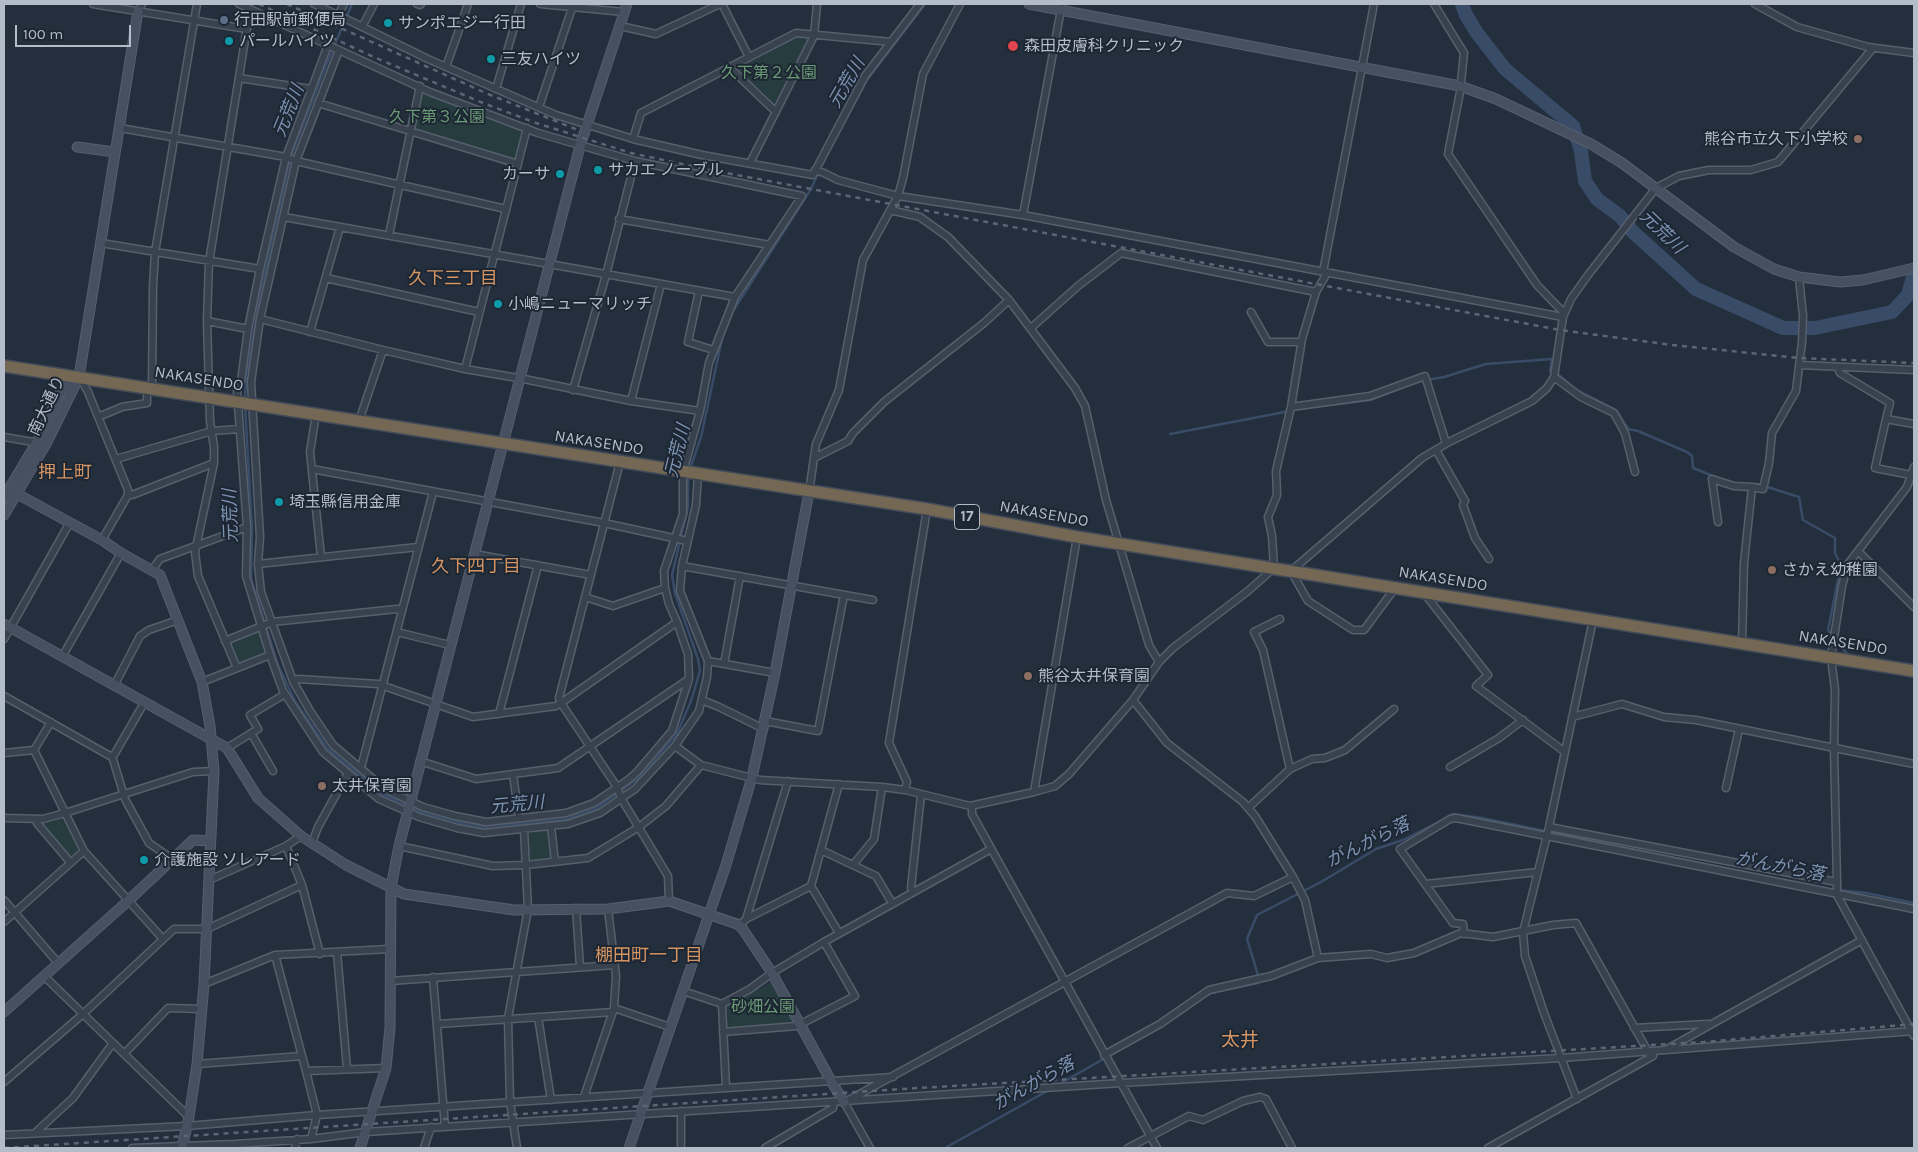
<!DOCTYPE html>
<meta charset="utf-8">
<style>
body{margin:0}
#map{position:relative;width:1918px;height:1152px;overflow:hidden;background:#242f3e;font-family:Karla,sans-serif}
canvas{display:block}
.frame{position:absolute;inset:0;border:5px solid #b4bcc9;pointer-events:none}
.scale{position:absolute;left:15px;top:25px;width:116px;height:22px;box-sizing:border-box;border:2px solid #b4bcc9;border-top:0;padding-left:6px;font-size:15px;line-height:18px;white-space:nowrap;color:#b4bcc9;-webkit-text-stroke:4px #1d2633;paint-order:stroke}
</style>
<div id="map">
<canvas width="1918" height="1152"></canvas>
<div class="frame"></div>
<div class="scale">100 m</div>
</div>
<script>
const g = document.querySelector('canvas').getContext('2d');
g.lineJoin = 'round';
function fill(path, color) { g.fillStyle = color; g.fill(path, 'evenodd'); }
const poly = rows => new Path2D(rows.map(r => 'M' + r).join(''));
function trace(path, color, width, dash) { g.strokeStyle = color; g.lineWidth = width; g.lineCap = dash ? 'butt' : 'round'; g.setLineDash(dash || []); g.stroke(path); }
function write(font, color, halo, rows, align = 'center') {
  g.font = font + ' Karla,"Noto Sans JP",sans-serif'; g.lineWidth = 4; g.setLineDash([]); g.textBaseline = 'middle'; g.strokeStyle = halo; g.fillStyle = color; for (const [text, x, y, turn = 0] of rows) {
    g.save(); g.translate(x, y); g.rotate((+turn || 0) * Math.PI / 180); g.textAlign = isNaN(turn) ? turn : align; if (halo) g.strokeText(text, 0, 0); g.fillText(text, 0, 0); g.restore();
  }
}
fill(poly([
 [796,36,810,38,774,106,735,68],
 [424,93,520,129,522,134,515,160,414,129,421,95],
 [259,630,265,650,264,653,238,664,229,643],
 [62,819,78,848,78,851,71,856,41,825,42,823],
 [550,830,553,859,530,861,527,833],
 [772,982,794,1022,729,1028,727,1006]
]), '#263c3f');
trace(poly([
 [821,166,867,80,925,4],
 [733,311,811,189,819,171],
 [1416,382,1444,377,1486,364,1552,359,1550,371,1559,375,1575,389,1616,410,1628,429,1638,431,1687,452,1692,456,1693,468,1723,480],
 [245,401,246,376,262,285,291,157,327,63,352,4],
 [245,406,252,527,251,579,278,665,295,701,328,749,382,794,421,812,456,822,485,827,567,819,597,808,640,777,677,734,691,701,700,671,698,659,675,593,672,575,688,507,688,474],
 [1315,407,1370,400,1404,387],
 [1170,434,1290,411],
 [690,469,701,437,722,339],
 [1751,484,1758,484,1799,497,1803,520,1835,538,1835,553,1841,565,1828,630,1848,655,1851,655],
 [1861,657,1914,665],
 [1450,816,1453,814,1482,818,1758,875],
 [1829,889,1866,893,1914,903],
 [1206,996,1211,993,1258,983,1258,975,1247,939,1257,915,1321,882,1376,849,1403,840,1443,820],
 [1058,1085,1138,1039],
 [945,1148,1049,1090]
]), '#394c67', 2.5);
trace(poly([
 [1462,4,1466,15,1477,33,1505,69,1573,126,1581,151,1585,181,1597,199,1620,216,1633,232,1696,289,1783,328,1815,328,1892,312,1908,295,1914,273]
]), '#394c67', 14);
const street = poly([
 [93,4,247,29],
 [239,4,430,92,538,133,635,161,802,196,735,297,709,363,700,411,683,472,683,514,664,571,665,588,669,604,677,622,561,703,617,787,621,798,668,876,669,901],
 [314,4,338,15,344,4],
 [417,4,420,5,421,4],
 [540,4,624,12],
 [722,4,749,57],
 [1434,4,1464,53,1460,92,1448,154,1537,285,1564,313],
 [1755,4,1797,27,1868,47,1914,53],
 [138,11,142,4],
 [338,15,428,59,556,115,633,139,702,155,813,175,865,76,920,4],
 [620,26,656,34,720,4],
 [362,27,374,4],
 [339,50,296,161,260,319,251,382,260,537,258,564,261,592,293,681,310,711,333,745,385,789,423,807,455,816,486,822,566,813,594,803,628,780,637,772,672,731,689,679,688,654,677,622],
 [446,67,468,4],
 [730,68,776,112],
 [239,78,311,89],
 [496,89,521,4],
 [318,103,518,164],
 [539,107,572,8],
 [120,128,286,157,296,161,506,209],
 [633,139,641,113,796,33,891,42],
 [750,163,814,36,817,4],
 [815,170,824,173,838,180,898,196,1023,215,1563,317],
 [890,210,920,217,948,237,1009,300,1075,388,1085,406,1106,500,1149,645,1159,662],
 [1023,215,1062,4],
 [284,217,735,297],
 [619,219,770,245],
 [389,235,420,86],
 [101,243,260,269],
 [1323,272,1374,4],
 [326,278,479,312],
 [699,291,688,342,713,350],
 [1251,312,1268,342,1301,342],
 [260,319,383,350,465,369,524,379,631,401,700,411],
 [207,321,248,329],
 [1031,328,1078,286,1121,253,1316,292],
 [310,332,340,227],
 [1799,365,1914,370],
 [1837,367,1840,373,1890,403,1886,419],
 [465,369,527,128],
 [1554,377,1581,397,1614,413,1625,433,1635,472],
 [80,378,88,392,128,490,128,495,102,540],
 [152,388,153,287,155,252,197,4],
 [573,390,606,275,635,161],
 [631,401,661,284],
 [1291,407,1370,396,1425,376,1446,443],
 [316,414,310,452,321,557],
 [98,417,122,407,147,403,147,387],
 [359,421,383,350],
 [4,437,39,443],
 [1436,450,1465,501,1463,505,1475,538,1489,559],
 [814,458,848,441,853,433,884,402,984,323,1009,300],
 [116,459,212,431,239,429],
 [312,469,604,523,687,541],
 [1911,475,1875,468,1886,419,1914,424],
 [809,492,816,444,839,390,863,260,898,196,903,178,923,74,960,4],
 [128,494,132,495,214,463],
 [1718,522,1712,479,1734,486,1752,487],
 [247,527,246,576,270,655,283,691,323,752,379,799,419,817,457,828,484,833,568,824,600,813,635,789,675,746,701,765,760,780,882,787,905,790,970,806,1034,792,1055,786,1069,774,1133,700,1159,662,1173,648,1248,591,1274,568,1272,536,1268,517,1277,495,1276,471,1291,407,1302,339,1316,292,1327,273],
 [1858,551,1914,607],
 [474,554,591,575],
 [258,564,418,547],
 [682,566,873,600],
 [152,570,160,559,247,527,237,391,241,381,248,329,260,269,286,157,328,45],
 [1395,588,1364,630,1353,630,1308,601,1291,571,1422,458,1449,442,1532,401,1547,388,1554,377,1563,317,1571,299,1588,275,1656,188,1679,176,1709,170,1751,170,1778,162,1873,48],
 [1424,593,1488,675,1476,686,1565,752],
 [585,597,613,606,665,588],
 [1280,619,1254,632,1263,650,1290,769],
 [397,632,450,645],
 [4,639,69,524],
 [225,641,272,622,397,609,402,610],
 [1742,644,1744,563,1752,487,1763,489,1769,463,1772,433,1796,391,1802,342,1803,316,1799,277],
 [62,657,121,553],
 [708,661,775,673],
 [724,664,740,576],
 [237,668,198,576,195,552,214,463,214,447,210,421,207,321,209,262,250,9],
 [293,681,298,679,378,684,473,717,556,706,561,703,559,698,620,462],
 [202,682,270,655],
 [114,686,140,636,149,630,178,620],
 [4,696,110,756,114,755,144,703],
 [702,700,719,707,764,729],
 [1133,700,1167,743,1243,802,1255,816,1293,877,1305,900,1318,958],
 [499,714,538,565],
 [1572,717,1622,704,1664,717,1696,720,1914,764],
 [765,721,818,731,844,595],
 [51,722,34,750,84,851,163,939],
 [251,733,273,771],
 [675,746,699,711,707,677,708,661,680,591,682,566,696,505,698,474],
 [227,748,258,729,250,715,285,694],
 [4,753,34,750],
 [112,756,125,799,149,843,172,859],
 [420,761,476,779,558,768,689,679],
 [359,767,362,764,433,492],
 [1450,767,1499,738,1523,720],
 [513,774,519,818],
 [1726,788,1739,729],
 [905,790,907,782,889,743,927,509],
 [1034,792,1077,537],
 [972,806,972,814,1157,1148],
 [1248,808,1290,769,1312,759,1325,758,1345,750,1394,709],
 [4,818,43,819,65,813,193,772,214,771],
 [36,819,37,823,70,862],
 [551,826,555,862],
 [1549,827,1837,882,1837,895,1914,1036],
 [312,843,318,827,348,773],
 [286,846,302,885,320,954],
 [399,846,493,866,526,865,588,858,639,827,666,806,701,765],
 [821,850,876,876,892,903],
 [853,865,874,839,882,787],
 [209,880,286,846,301,836],
 [1837,882,1834,748,1835,690,1831,657,1842,586,1848,564,1907,487,1914,467],
 [1426,884,1538,872],
 [811,886,839,933],
 [913,892,911,888,921,795],
 [4,900,58,963],
 [576,908,580,967],
 [746,919,788,781],
 [4,922,84,851],
 [740,925,746,919,811,886,839,784],
 [1464,934,1463,924,1453,923,1400,849,1450,819,1456,818,1914,909],
 [337,952,347,1069],
 [44,976,189,1117],
 [433,977,445,1127],
 [390,981,615,965],
 [204,984,275,955,390,949],
 [683,991,722,1004,750,989,772,973,824,942,991,849],
 [722,1004,726,1088],
 [614,1008,670,1027],
 [538,1017,551,1100],
 [438,1024,613,1012],
 [1634,1028,1708,1024],
 [723,1032,797,1026,855,996,824,942],
 [1669,1048,1862,940],
 [124,1054,168,1008,201,1009],
 [1104,1055,1160,1024,1209,990,1271,976,1318,958,1371,954,1387,958,1414,953,1461,933,1493,937,1553,925,1576,923,1651,1057],
 [302,1056,306,1071],
 [197,1064,302,1056,275,955],
 [4,1082,83,1014,174,929,207,929,302,885],
 [584,1097,614,1008,616,976,608,909],
 [1577,1099,1544,1013,1525,956,1523,932,1549,827,1593,620],
 [847,1101,1227,893,1254,896,1293,877],
 [844,1102,870,1148],
 [681,1111,681,1148],
 [35,1133,73,1098,113,1043],
 [4,1135,187,1126,317,1115,893,1077],
 [311,1139,317,1115,306,1071,386,1068],
 [132,1148,235,1144,311,1139,366,1132,1121,1083,1561,1058,1914,1031],
 [295,1148,297,1139],
 [424,1148,431,1127],
 [517,1148,510,1102,508,1018,528,909,524,829],
 [765,1148,833,1108,834,1103],
 [1128,1148,1189,1116,1203,1120,1243,1101,1260,1097,1266,1099,1292,1148],
 [1488,1148,1653,1056]
]);
const secondary = poly([
 [1029,4,1460,86,1496,99,1591,144,1622,163,1734,247,1774,269,1799,277,1840,282,1863,280,1914,268],
 [77,147,115,152],
 [8,489,102,540,121,553,160,575,202,682,210,726,214,771,204,984,197,1064,189,1117,182,1148],
 [4,497,37,442,61,391,79,377],
 [4,515,46,444,79,377,138,11],
 [4,624,227,748,258,798,301,836,346,865,404,894,514,910,608,909,669,901,737,924,742,928,772,973,831,1081,844,1102],
 [4,1012,128,901,193,840,210,841],
 [360,1148,386,1068,390,1028,391,887,399,846,580,146,627,4],
 [629,1148,726,865,752,777,775,673,809,492]
]);
const highway = poly([
 [4,366,927,509,1077,537,1914,671]
]);
trace(street, '#565f6c', 9);
trace(secondary, '#565f6c', 11);
trace(highway, '#434c59', 14);
trace(street, '#38414e', 6);
trace(secondary, '#465061', 9);
trace(highway, '#746855', 11);
trace(poly([
 [259,4,376,58,483,103,536,123,631,153,705,169,1560,330,1672,345,1799,358,1914,363],
 [287,4,488,94,578,130],
 [4,1148,902,1089,1704,1042,1914,1024]
]), '#5a6575', 2.5, [5, 5]);
for (const [x, y, r, color] of [
 [224,20,5,"#5c6f8a"],
 [388,23,5,"#0f9aa8"],
 [229,41,5,"#0f9aa8"],
 [1013,46,6,"#e0444e"],
 [491,59,5,"#0f9aa8"],
 [1858,139,5,"#8d6e63"],
 [598,170,5,"#0f9aa8"],
 [560,174,5,"#0f9aa8"],
 [498,304,5,"#0f9aa8"],
 [279,502,5,"#0f9aa8"],
 [1772,570,5,"#8d6e63"],
 [1028,676,5,"#8d6e63"],
 [322,786,5,"#8d6e63"],
 [144,860,5,"#0f9aa8"]
]) { const dot = new Path2D(); dot.arc(x, y, r, 0, 2 * Math.PI); g.fillStyle = color; g.fill(dot); trace(dot, '#1d2633', 2); }
for (const [x, y, w] of [
 [967,517,25]
]) { const box = new Path2D(); box.roundRect(x - w / 2, y - 12.5, w, 25, 4); g.fillStyle = '#1d2633'; g.fill(box); trace(box, '#b4bcc9', 1); }
write('bold 15px', '#b4bcc9', null, [
 ["17",967,517]
]);
write('16px', '#b4bcc9', '#1d2633', [
 ["行田駅前郵便局",234,20],
 ["サンポエジー行田",398,23],
 ["パールハイツ",239,41],
 ["森田皮膚科クリニック",1024,46],
 ["三友ハイツ",501,59],
 ["熊谷市立久下小学校",1848,139,"right"],
 ["サカエ ノーブル",608,170],
 ["カーサ",550,174,"right"],
 ["小嶋ニューマリッチ",508,304],
 ["埼玉縣信用金庫",289,502],
 ["さかえ幼稚園",1782,570],
 ["熊谷太井保育園",1038,676],
 ["太井保育園",332,786],
 ["介護施設 ソレアード",154,860]
], 'left');
write('16px', '#6b9a76', '#1d2633', [
 ["久下第２公園",769,73],
 ["久下第３公園",437,117],
 ["砂畑公園",763,1007]
]);
write('16px', '#b4bcc9', '#1d2633', [
 ["NAKASENDO",199,379,9],
 ["南大通り",47,406,-65],
 ["NAKASENDO",599,443,9],
 ["NAKASENDO",1044,514,10],
 ["NAKASENDO",1443,579,9],
 ["NAKASENDO",1843,643,9]
]);
write('italic 18px', '#7c92b1', '#1d2633', [
 ["元荒川",847,83,-60],
 ["元荒川",289,111,-68],
 ["元荒川",1662,232,44],
 ["元荒川",678,451,-76],
 ["元荒川",231,516,-92],
 ["元荒川",517,805,-5],
 ["がんがら落",1368,843,-26],
 ["がんがら落",1780,867,11],
 ["がんがら落",1034,1084,-29]
]);
write('18px', '#d59563', '#1d2633', [
 ["久下三丁目",453,279],
 ["押上町",65,473],
 ["久下四丁目",476,567],
 ["棚田町一丁目",649,956]
]);
write('19px', '#d59563', '#1d2633', [
 ["太井",1240,1041]
]);
</script>
